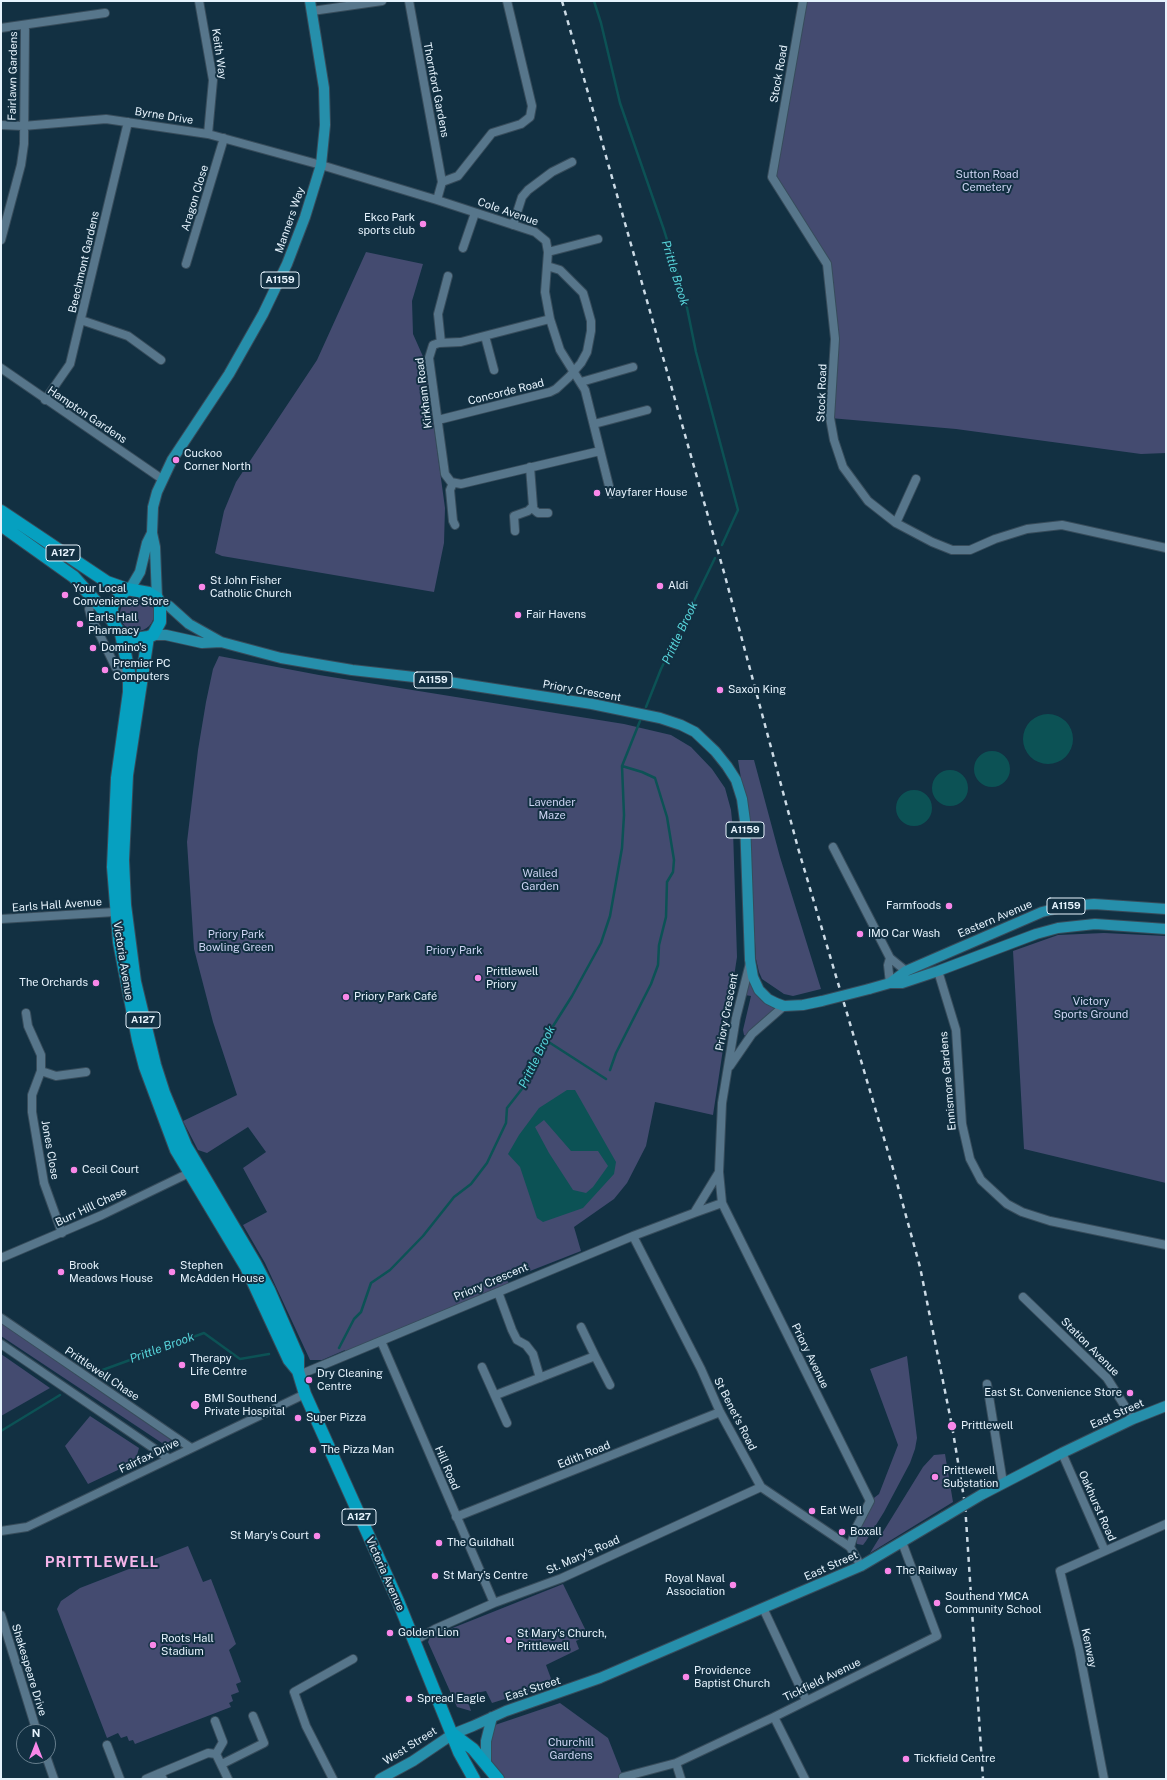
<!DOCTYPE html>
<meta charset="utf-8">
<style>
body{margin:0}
#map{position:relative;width:1167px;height:1780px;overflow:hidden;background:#123042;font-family:"Public Sans",sans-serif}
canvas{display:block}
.frame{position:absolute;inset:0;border:2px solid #e6f3fd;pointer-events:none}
.north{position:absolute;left:16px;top:1724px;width:40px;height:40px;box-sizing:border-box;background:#123042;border:1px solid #677e8d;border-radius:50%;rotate:0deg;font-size:11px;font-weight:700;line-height:16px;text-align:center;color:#e6f3fd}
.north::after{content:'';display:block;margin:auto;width:14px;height:18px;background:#f987e9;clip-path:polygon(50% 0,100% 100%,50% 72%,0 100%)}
</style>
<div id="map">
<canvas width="1167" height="1780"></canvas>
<div class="frame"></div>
<div class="north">N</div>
</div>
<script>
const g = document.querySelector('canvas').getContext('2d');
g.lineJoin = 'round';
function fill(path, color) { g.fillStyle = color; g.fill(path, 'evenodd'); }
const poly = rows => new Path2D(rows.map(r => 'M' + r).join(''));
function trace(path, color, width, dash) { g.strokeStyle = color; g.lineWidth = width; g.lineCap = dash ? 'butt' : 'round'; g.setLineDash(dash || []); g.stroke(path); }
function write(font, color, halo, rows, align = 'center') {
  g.font = font + ' "Public Sans",sans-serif'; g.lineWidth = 4; g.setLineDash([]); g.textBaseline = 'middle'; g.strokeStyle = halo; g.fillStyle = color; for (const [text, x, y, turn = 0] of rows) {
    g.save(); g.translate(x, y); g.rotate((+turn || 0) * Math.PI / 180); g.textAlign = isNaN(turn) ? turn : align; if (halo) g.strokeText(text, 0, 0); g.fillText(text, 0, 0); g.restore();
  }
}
fill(poly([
 [803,1,1166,1,1166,453,1141,454,956,429,830,418,835,339,827,264,772,177],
 [366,252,423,264,412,301,413,334,425,361,445,508,444,543,434,592,222,556,215,553,224,511,236,482,317,360],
 '120 614a17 17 0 1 1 34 0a17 17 0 1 1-34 0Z',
 [219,656,319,675,624,724,671,735,691,747,712,769,725,788,731,810,733,830,737,957,713,1115,655,1102,646,1146,627,1183,614,1199,574,1227,581,1251,507,1280,509,1284,344,1353,345,1350,322,1360,310,1360,265,1263,243,1225,267,1212,243,1168,266,1152,248,1127,207,1153,198,1150,183,1121,237,1095,213,1022,194,949,187,842,198,750,206,702,213,669],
 [738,760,754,760,780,857,821,989,793,996,784,994,762,979,759,972,756,959,748,821],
 [1104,933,1166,936,1166,1183,1024,1149,1013,951,1058,935],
 [747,976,775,1008,746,1036,744,1035,743,1030,751,996,745,995],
 [1,1320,178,1441,177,1444,170,1448,168,1447,1,1336],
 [1,1354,50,1388,1,1416],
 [907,1356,917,1438,915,1449,910,1463,884,1512,866,1541,863,1545,857,1544,856,1540,870,1501,879,1494,898,1445,870,1369],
 [90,1416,139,1448,135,1462,88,1484,65,1446],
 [945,1454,953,1502,870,1553,923,1467,934,1455],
 [188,1546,203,1582,211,1579,236,1644,229,1650,241,1682,236,1684,239,1692,231,1695,233,1701,229,1703,231,1707,135,1744,133,1740,129,1741,127,1736,121,1738,118,1733,107,1738,57,1609,61,1601,80,1588],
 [563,1584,588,1635,576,1641,579,1649,546,1665,553,1684,492,1703,486,1691,466,1695,471,1711,457,1707,428,1642,430,1637],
 [560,1703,608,1738,624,1779,498,1779,486,1763,492,1726]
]), '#444b70');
fill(poly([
 '1023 739a25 25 0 1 1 50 0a25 25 0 1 1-50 0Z',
 '974 769a18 18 0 1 1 36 0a18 18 0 1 1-36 0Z',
 '932 788a18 18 0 1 1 36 0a18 18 0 1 1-36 0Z',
 '896 808a18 18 0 1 1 36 0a18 18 0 1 1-36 0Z',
 [567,1090,575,1090,616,1162,614,1174,583,1208,543,1222,537,1218,520,1167,508,1154,519,1135,539,1108],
 [544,1120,571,1151,598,1151,608,1166,593,1187,586,1193,573,1190,549,1153,535,1127]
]), '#0c5255');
trace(poly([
 [594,1,601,23,620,103,664,230,685,298,696,352,738,510,722,545],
 [646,707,661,669,715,558],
 [544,1039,606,1079],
 [610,1070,616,1053,651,984,658,965,659,945,666,917,667,882,673,872,674,860,667,817,655,778,642,772,622,766],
 [339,1348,354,1319,361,1312,371,1283,390,1270,423,1236,454,1197,471,1184,487,1163,506,1123,507,1108,525,1085,538,1050,572,996,601,943,610,916,622,848,624,815,622,766,640,721],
 [97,1372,204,1333,240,1359,269,1354],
 [1,1431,60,1395]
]), '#0c5255', 2.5);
const minor = poly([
 [199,1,213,80,208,134],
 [409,1,442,182],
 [803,1,772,177,827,264,835,339,830,418,834,440,843,467,868,501,896,523,932,542,952,550,970,550,995,539,1027,529,1062,525,1166,548],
 [312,11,382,1],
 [1,28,105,13],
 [1,125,23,126,106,119,208,134,321,165,437,200,442,182,458,176,492,133,521,124,530,117,532,106,507,1],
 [437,200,535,232,546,241,548,252,545,292,550,319,560,350,585,390,611,494],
 [513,225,522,197,528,190,552,172,572,162],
 [1,240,21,165,24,144,25,26],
 [463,248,475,213],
 [548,252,598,239],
 [186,264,224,138],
 [550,319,461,342,439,343,433,345,429,358,445,474,451,482,461,484,600,451],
 [81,320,128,336,161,360],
 [485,336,494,370],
 [441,343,438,314,448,276],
 [1,368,162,479],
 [581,382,633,367],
 [45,400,70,364,128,122],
 [438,420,550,392,556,389,569,377,581,363,587,352,591,331,591,321,586,303,583,293,560,270,547,266],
 [594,424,647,410],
 [453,483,450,490,453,521,455,525],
 [532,508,538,513,548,513],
 [896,523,916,479],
 [515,531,514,516,528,511,533,506,530,467],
 [95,599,89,609,91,617,116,668,121,673,129,672],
 [833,847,890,958,906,971],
 [1,919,115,912],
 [890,958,888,965,890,983],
 [938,971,956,1030,962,1124,970,1159,981,1180,1007,1204,1022,1212,1050,1221,1166,1245],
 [26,1013,28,1026,41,1055,41,1071,56,1076,86,1072],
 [730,1066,752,1034,784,1006],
 [41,1071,32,1095,32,1112,44,1183,62,1233],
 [719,1172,722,1203,870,1501,856,1528,850,1547],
 [694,1213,722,1203],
 [633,1236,701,1369,720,1412,761,1487,850,1547,861,1566],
 [1,1258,102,1215,189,1173],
 [498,1292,512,1330,517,1340,526,1345,533,1354,540,1378],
 [1023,1297,1107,1378,1133,1419],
 [1,1318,191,1448],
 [381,1341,494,1603],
 [1,1344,168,1458],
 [595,1356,610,1385],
 [482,1367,507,1423],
 [299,1375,633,1236,694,1213,719,1172,722,1103,736,1018,750,963],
 [987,1384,1003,1483],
 [496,1395,595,1356,581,1327],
 [1062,1453,1105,1551,1166,1524],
 [456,1517,720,1412],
 [1,1531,27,1527,305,1394],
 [763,1608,806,1700],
 [1,1615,37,1732],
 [414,1641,435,1629,494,1603,562,1578,761,1487],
 [774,1717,805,1779],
 [215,1721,223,1742,216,1754],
 [107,1745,120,1779],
 [46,1756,54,1779],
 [676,1763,681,1779],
 [222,1764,264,1743,253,1716],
 [623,1777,676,1763,774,1717,937,1636,902,1542],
 [146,1779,160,1773],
 [163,1779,160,1773,208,1753,216,1754,228,1779],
 [333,1779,306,1726,294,1692,353,1659],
 [1104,1779,1079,1649,1060,1571,1105,1551]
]);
const major = poly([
 [130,589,140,572,147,543,152,533],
 [157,598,155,547,152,533,153,507,157,492,172,460,229,374,263,314,287,264,305,217,321,165,325,125,324,88,310,1],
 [159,601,169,606,189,624,221,642,281,658,352,670,423,678,592,704,660,718,681,725,695,732,715,751,727,766,736,780,742,799,745,821,750,960,753,977,759,990,768,999,776,1003,784,1006,803,1005,822,1001],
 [153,635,166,635,202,643,221,642],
 [890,983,906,971,1042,912,1066,906,1094,904,1166,909],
 [869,989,890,983,902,983,938,971,1036,934,1058,928,1095,924,1166,929],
 [981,1495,1062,1453,1133,1419,1166,1406],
 [486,1763,486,1741,492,1717],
 [380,1779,413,1761,453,1734,473,1726,506,1711,600,1678,861,1566,944,1517]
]);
const highway = poly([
 [1,511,107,582,127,589],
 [1,525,74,577,112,620],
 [127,589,149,593,157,598,160,604,160,622,153,635,148,637,135,639,126,637,117,629,112,620,112,607,115,601,127,589],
 [121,634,129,672,129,692,117,778,113,867,119,942,138,1040,145,1067,176,1150,246,1267,289,1360,298,1371],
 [148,637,127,775,123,860,125,905,135,982,155,1065,164,1093,186,1146,255,1263,269,1290,298,1357,298,1371,305,1394,398,1601,459,1752,474,1779],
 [453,1734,473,1749,498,1779]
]);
trace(minor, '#374c5b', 10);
trace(major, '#374c5b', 12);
trace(highway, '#374c5b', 14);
trace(minor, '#57768b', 8);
trace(major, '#268fab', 10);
trace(highway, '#06a0c0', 12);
trace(poly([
 [562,1,725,576,798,848,894,1172,920,1267,952,1426,965,1504,983,1779]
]), '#cbdae5', 2.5, [5, 5]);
const majorBridge = poly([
 [822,1001,869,989],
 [944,1517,981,1495]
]);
trace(majorBridge, '#374c5b', 12, []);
trace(majorBridge, '#268fab', 10);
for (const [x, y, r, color] of [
 [423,224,4,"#f987e9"],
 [176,460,4,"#f987e9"],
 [597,493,4,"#f987e9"],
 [660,586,4,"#f987e9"],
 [202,587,4,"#f987e9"],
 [65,595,4,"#f987e9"],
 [518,615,4,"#f987e9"],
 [80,624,4,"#f987e9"],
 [93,648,4,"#f987e9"],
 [105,670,4,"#f987e9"],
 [720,690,4,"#f987e9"],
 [949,906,4,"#f987e9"],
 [860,934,4,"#f987e9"],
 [478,978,4,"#f987e9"],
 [96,983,4,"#f987e9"],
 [346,997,4,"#f987e9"],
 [74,1170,4,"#f987e9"],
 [61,1272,4,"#f987e9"],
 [172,1272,4,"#f987e9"],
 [182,1365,4,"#f987e9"],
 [309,1380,4,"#f987e9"],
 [1130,1393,4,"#f987e9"],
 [195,1405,5,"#f987e9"],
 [298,1418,4,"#f987e9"],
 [952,1426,5,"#f987e9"],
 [313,1450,4,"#f987e9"],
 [935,1477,4,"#f987e9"],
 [812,1511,4,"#f987e9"],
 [842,1532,4,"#f987e9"],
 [317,1536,4,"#f987e9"],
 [439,1543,4,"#f987e9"],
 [888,1571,4,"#f987e9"],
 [435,1576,4,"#f987e9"],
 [733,1585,4,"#f987e9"],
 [937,1603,4,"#f987e9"],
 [390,1633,4,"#f987e9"],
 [509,1640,4,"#f987e9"],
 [153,1645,4,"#f987e9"],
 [686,1677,4,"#f987e9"],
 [409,1699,4,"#f987e9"],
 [906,1759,4,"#f987e9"]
]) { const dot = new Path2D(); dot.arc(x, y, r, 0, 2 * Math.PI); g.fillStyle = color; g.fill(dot); trace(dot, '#123042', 1.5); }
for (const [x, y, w] of [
 [280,280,38],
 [63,553,34],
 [433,680,38],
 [745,830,38],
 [1066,906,38],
 [143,1020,34],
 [359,1517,34]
]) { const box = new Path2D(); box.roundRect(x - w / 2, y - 8, w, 16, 3); g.fillStyle = '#123042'; g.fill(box); trace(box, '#e6f3fd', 1); }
write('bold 10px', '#e6f3fd', null, [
 ["A1159",280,280],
 ["A127",63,553],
 ["A1159",433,680],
 ["A1159",745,830],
 ["A1159",1066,906],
 ["A127",143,1020],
 ["A127",359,1517]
]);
write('11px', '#e6f3fd', '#123042', [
 ["Keith Way",219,54,82],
 ["Stock Road",779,74,-80],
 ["Fairlawn Gardens",13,76,-89],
 ["Thornford Gardens",436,90,79],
 ["Byrne Drive",164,116,9],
 ["Aragon Close",195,198,-73],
 ["Cole Avenue",508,212,19],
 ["Manners Way",290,220,-71],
 ["Beechmont Gardens",84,262,-77],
 ["Concorde Road",506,392,-14],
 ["Kirkham Road",424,393,-97],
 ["Stock Road",822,393,-88],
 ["Hampton Gardens",87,415,34],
 ["Priory Crescent",582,691,10],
 ["Earls Hall Avenue",57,905,-4],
 ["Eastern Avenue",995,919,-23],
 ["Victoria Avenue",123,961,81],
 ["Priory Crescent",727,1012,-79],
 ["Ennismore Gardens",948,1081,-95],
 ["Jones Close",50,1150,80],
 ["Burr Hill Chase",91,1207,-25],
 ["Priory Crescent",491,1282,-23],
 ["Station Avenue",1090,1347,45],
 ["Priory Avenue",810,1356,64],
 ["Prittlewell Chase",102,1374,34],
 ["St Benet's Road",735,1414,63],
 ["East Street",1117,1414,-24],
 ["Edith Road",584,1455,-22],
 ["Fairfax Drive",149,1456,-26],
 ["Hill Road",447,1468,67],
 ["Oakhurst Road",1097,1506,66],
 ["St. Mary's Road",583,1555,-24],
 ["East Street",831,1566,-24],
 ["Victoria Avenue",385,1574,66],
 ["Kenway",1089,1648,78],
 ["Shakespeare Drive",29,1670,73],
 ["Tickfield Avenue",822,1680,-26],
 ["East Street",533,1689,-18],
 ["West Street",410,1746,-32]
]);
write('11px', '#cdd4f3', '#123042', [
 ["Sutton Road",987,175],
 ["Cemetery",987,188],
 ["Lavender",552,803],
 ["Maze",552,816],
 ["Walled",540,874],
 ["Garden",540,887],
 ["Priory Park",236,935],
 ["Bowling Green",236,948],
 ["Priory Park",454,951],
 ["Victory",1091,1002],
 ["Sports Ground",1091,1015],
 ["Churchill",571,1743],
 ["Gardens",571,1756]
]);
write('11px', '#e6f3fd', '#123042', [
 ["Ekco Park",415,218,"right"],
 ["sports club",415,231,"right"],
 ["Cuckoo",184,454],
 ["Corner North",184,467],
 ["Wayfarer House",605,493],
 ["St John Fisher",210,581],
 ["Catholic Church",210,594],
 ["Aldi",668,586],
 ["Your Local",73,589],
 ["Convenience Store",73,602],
 ["Fair Havens",526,615],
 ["Earls Hall",88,618],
 ["Pharmacy",88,631],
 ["Domino's",101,648],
 ["Premier PC",113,664],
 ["Computers",113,677],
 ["Saxon King",728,690],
 ["Farmfoods",941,906,"right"],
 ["IMO Car Wash",868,934],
 ["Prittlewell",486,972],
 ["Priory",486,985],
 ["The Orchards",88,983,"right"],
 ["Priory Park Café",354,997],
 ["Cecil Court",82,1170],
 ["Brook",69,1266],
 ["Meadows House",69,1279],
 ["Stephen",180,1266],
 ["McAdden House",180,1279],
 ["Therapy",190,1359],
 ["Life Centre",190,1372],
 ["Dry Cleaning",317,1374],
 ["Centre",317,1387],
 ["East St. Convenience Store",1122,1393,"right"],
 ["BMI Southend",204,1399],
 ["Private Hospital",204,1412],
 ["Super Pizza",306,1418],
 ["Prittlewell",961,1426],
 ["The Pizza Man",321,1450],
 ["Prittlewell",943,1471],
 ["Substation",943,1484],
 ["Eat Well",820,1511],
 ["Boxall",850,1532],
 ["St Mary's Court",309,1536,"right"],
 ["The Guildhall",447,1543],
 ["The Railway",896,1571],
 ["St Mary’s Centre",443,1576],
 ["Royal Naval",725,1579,"right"],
 ["Association",725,1592,"right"],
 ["Southend YMCA",945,1597],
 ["Community School",945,1610],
 ["Golden Lion",398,1633],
 ["St Mary's Church,",517,1634],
 ["Prittlewell",517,1647],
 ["Roots Hall",161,1639],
 ["Stadium",161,1652],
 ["Providence",694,1671],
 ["Baptist Church",694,1684],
 ["Spread Eagle",417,1699],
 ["Tickfield Centre",914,1759]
], 'left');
write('italic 12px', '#57d4da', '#123042', [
 ["Prittle Brook",675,273,73],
 ["Prittle Brook",680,633,-65],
 ["Prittle Brook",537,1057,-64],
 ["Prittle Brook",162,1348,-20]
]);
g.letterSpacing = '1px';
write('bold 15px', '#f4b5e9', '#123042', [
 ["PRITTLEWELL",102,1562]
]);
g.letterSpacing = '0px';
</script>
